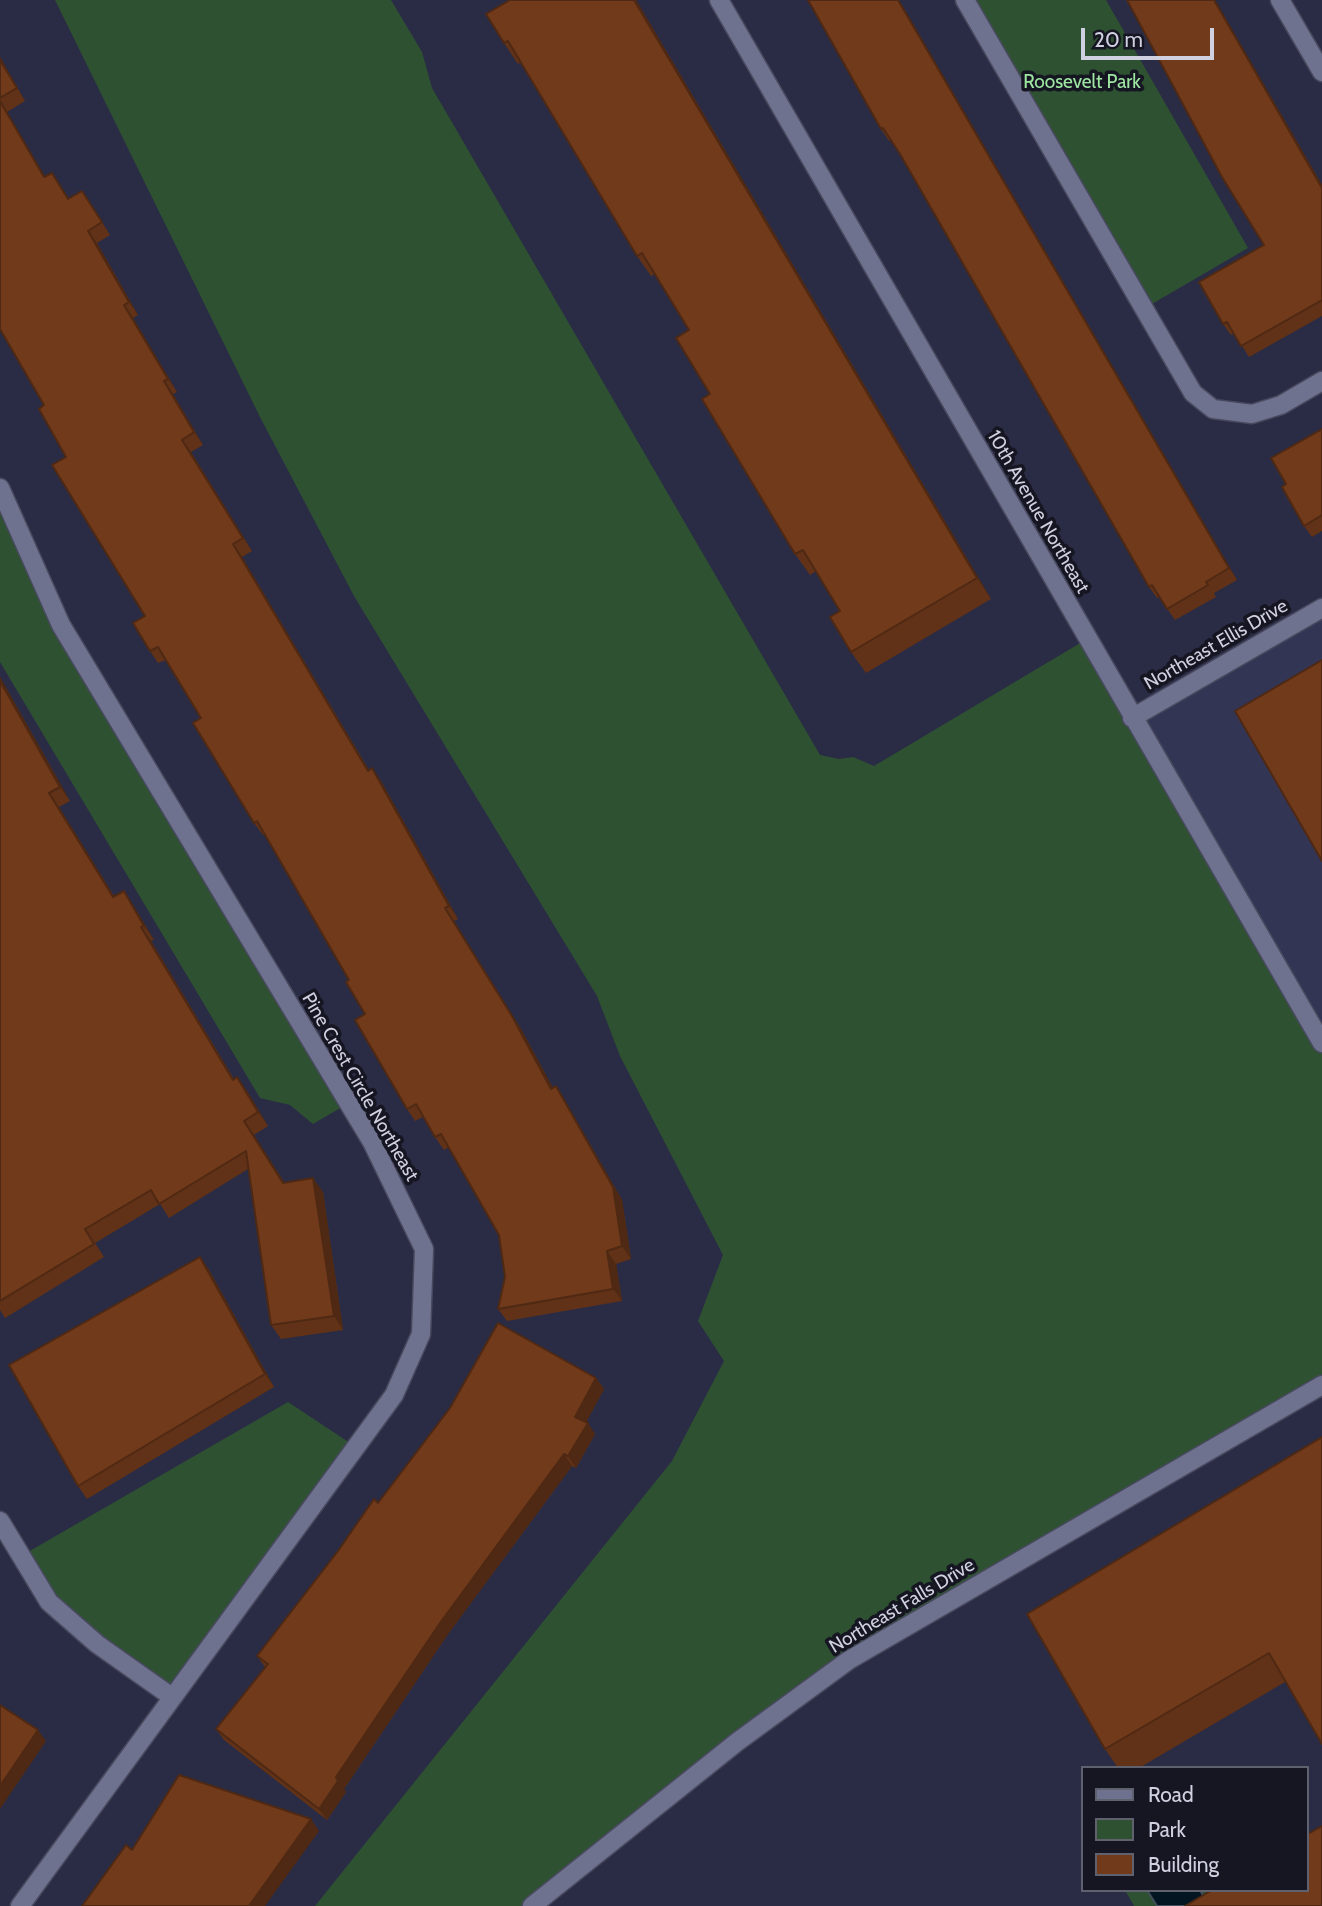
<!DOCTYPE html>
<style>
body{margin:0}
#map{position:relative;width:1322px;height:1906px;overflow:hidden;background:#2a2c45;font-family:Cabin,sans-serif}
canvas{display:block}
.legend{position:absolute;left:1081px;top:1766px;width:228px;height:126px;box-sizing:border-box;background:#151621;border:2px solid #5f616e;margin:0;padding:9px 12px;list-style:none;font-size:21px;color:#cfd1e1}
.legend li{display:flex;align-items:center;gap:14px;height:35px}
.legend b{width:35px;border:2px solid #5f616e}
.scale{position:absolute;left:1081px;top:28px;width:133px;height:32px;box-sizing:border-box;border:4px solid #cfd1e1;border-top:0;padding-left:9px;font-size:21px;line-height:24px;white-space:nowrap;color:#cfd1e1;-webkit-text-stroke:5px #151621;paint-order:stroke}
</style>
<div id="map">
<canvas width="1322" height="1906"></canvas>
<ul class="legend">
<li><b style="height:9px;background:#6f728f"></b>Road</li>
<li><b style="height:19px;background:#2e5231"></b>Park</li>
<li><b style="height:19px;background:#713a1b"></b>Building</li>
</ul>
<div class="scale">20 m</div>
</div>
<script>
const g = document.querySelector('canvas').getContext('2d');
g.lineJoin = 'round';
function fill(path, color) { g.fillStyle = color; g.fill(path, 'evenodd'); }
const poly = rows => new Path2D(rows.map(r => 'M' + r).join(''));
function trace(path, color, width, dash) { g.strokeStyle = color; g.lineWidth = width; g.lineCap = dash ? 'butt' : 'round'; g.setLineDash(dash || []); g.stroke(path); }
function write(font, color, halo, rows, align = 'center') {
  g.font = font + ' Cabin,sans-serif'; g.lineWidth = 7; g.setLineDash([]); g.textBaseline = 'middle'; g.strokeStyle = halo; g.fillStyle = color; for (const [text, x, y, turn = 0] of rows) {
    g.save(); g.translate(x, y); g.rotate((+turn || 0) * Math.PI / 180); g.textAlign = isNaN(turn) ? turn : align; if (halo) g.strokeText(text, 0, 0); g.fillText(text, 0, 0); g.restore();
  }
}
fill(poly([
 [1322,608,1322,1043,1132,718]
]), '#333555');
fill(poly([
 [55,0,391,0,422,52,432,88,820,755,839,759,853,757,874,766,1087,639,1322,1043,1322,1385,849,1660,532,1906,315,1906,672,1461,724,1361,698,1321,723,1255,620,1056,597,996,354,596,260,417],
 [965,0,1106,0,1248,248,1145,308],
 [0,488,61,625,349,1103,313,1124,290,1105,260,1098,0,662],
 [288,1402,356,1447,172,1697,97,1644,21,1556],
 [1125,1890,1233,1890,1234,1906,1134,1906]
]), '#2e5231');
const water = poly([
 [1147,1890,1200,1890,1206,1901,1199,1906,1157,1906,1147,1890]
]);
fill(water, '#041522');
trace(water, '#414d5b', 2);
const minor = poly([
 [719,0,1322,1043],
 [965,0,1193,393,1213,409,1252,414,1281,405,1322,381],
 [1280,0,1322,72],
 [0,488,61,625,372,1142,424,1249,421,1334,394,1395,20,1906],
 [1132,718,1322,608],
 [0,1521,49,1602,97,1644,172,1697],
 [532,1906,737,1742,849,1660,1322,1385]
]);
trace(minor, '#48495e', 21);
trace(minor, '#6f728f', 18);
fill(poly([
 [636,0,991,599,866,673,851,652,840,611,816,571,810,575,795,554,710,394,689,330,655,274,651,276,637,256,521,62,518,64,504,43,486,14],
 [899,0,1237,580,1214,593,1216,597,1175,620,1159,597,1157,598,1149,587,900,154,891,139,889,141,881,129],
 [1127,0,1215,0,1322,185,1322,316,1249,357,1234,333,1231,335,1223,324,1264,245],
 [0,57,25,101,7,112,45,177,52,173,69,199,91,204,110,235,97,243,138,315,133,318,177,392,173,394,203,445,191,452,252,551,242,557,369,770,381,781,458,919,454,921,521,1029,553,1088,556,1086,564,1099,622,1200,631,1259,616,1264,622,1301,507,1321,498,1309,505,1277,499,1235,449,1147,444,1150,435,1137,423,1117,415,1121,407,1109,365,1014,349,980,265,834,263,835,254,823,201,718,166,660,158,663,150,651,145,616,66,457,44,405,0,329],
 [1322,429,1322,531,1312,537,1304,526,1286,484],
 [0,677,70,801,59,807,114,896,133,905,154,940,151,941,234,1079,247,1091,268,1126,254,1135,284,1182,323,1192,343,1330,281,1339,271,1325,248,1169,169,1218,160,1204,95,1243,104,1257,5,1318,0,1310],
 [200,1257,209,1270,274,1387,87,1499,78,1486],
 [596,1378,604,1389,586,1422,595,1434,576,1468,572,1466,448,1634,344,1789,346,1792,327,1820,224,1740,216,1729,265,1667,257,1656],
 [1322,1437,1285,1682,1139,1768,1118,1768,1105,1749]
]), '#613217');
fill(poly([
 [634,0,636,0,991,599,977,578],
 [898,0,899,0,1237,580,1229,568],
 [1214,0,1215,0,1322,185,1322,188],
 [0,57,25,101,17,88,0,60],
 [0,101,7,112,53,190,44,177],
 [88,231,97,243,138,315,129,302],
 [124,305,133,318,177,392,168,379],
 [164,381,173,394,203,445,194,432],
 [182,440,191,452,252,551,243,538],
 [233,544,242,557,376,783,368,771],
 [0,677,70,801,60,787,0,681],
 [372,768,381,781,458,919,449,906],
 [49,793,59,807,123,911,113,897],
 [124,891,133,905,154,940,144,926],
 [445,908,521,1029,560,1101,551,1089],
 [141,927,151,941,242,1094,233,1080],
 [237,1077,247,1091,268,1126,258,1112],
 [556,1086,564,1099,622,1200,631,1259,622,1246],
 [244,1121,254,1135,293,1197,283,1183],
 [313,1178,323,1192,343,1330,334,1316],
 [607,1251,616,1264,622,1301,613,1289],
 [200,1257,209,1270,274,1387,265,1374],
 [596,1378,604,1389,583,1428,575,1417],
 [588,1423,595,1434,576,1468,568,1456],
 [564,1454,572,1466,448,1634,344,1789,346,1792,327,1820,319,1809,336,1777,440,1623],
 [38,1730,46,1741,0,1809,0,1786],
 [311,1819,319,1831,265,1906,249,1906]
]), '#4f2913');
const building = poly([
 [510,0,634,0,977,578,851,652,830,617,840,611,803,550,795,554,702,399,710,394,676,338,689,330,642,253,637,256,508,41,504,43,486,14,510,0],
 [808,0,898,0,1229,568,1206,582,1208,585,1167,609,1152,585,1149,587,900,154,883,128,881,129,808,0],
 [1127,0,1214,0,1322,188,1322,300,1241,346,1227,322,1223,324,1199,282,1264,245,1222,177,1127,0],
 [0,60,17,88,0,98,0,60],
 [0,101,44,177,52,173,68,199,82,191,102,222,88,231,129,302,124,305,168,379,164,381,194,432,182,440,243,538,233,544,368,771,372,768,449,906,445,908,512,1016,551,1089,556,1086,613,1187,622,1246,607,1251,613,1289,498,1309,505,1277,499,1235,441,1134,435,1137,416,1104,407,1109,355,1020,365,1014,346,982,349,980,257,821,254,823,193,723,201,718,158,647,150,651,133,623,145,616,52,465,66,457,39,409,44,405,0,329,0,101],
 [1322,429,1322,515,1304,526,1282,487,1286,484,1271,458,1322,429],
 [1322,660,1322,861,1235,711,1322,660],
 [0,681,60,787,49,793,113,897,124,891,144,926,141,927,233,1080,237,1077,258,1112,244,1121,283,1183,313,1178,334,1316,271,1325,246,1151,159,1204,151,1190,85,1229,94,1244,0,1301,0,681],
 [200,1257,265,1374,78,1486,9,1365,200,1257],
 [498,1323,596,1378,575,1417,588,1423,568,1456,564,1454,440,1623,336,1777,338,1781,319,1809,216,1729,268,1664,257,1656,338,1551,374,1499,378,1503,450,1408,498,1323],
 [1322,1437,1322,1744,1269,1653,1105,1749,1027,1614,1322,1437],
 [0,1705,38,1730,0,1786,0,1705],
 [179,1775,311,1819,249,1906,82,1906,126,1845,132,1850,179,1775],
 [1322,1826,1322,1906,1185,1906,1212,1890,1306,1890,1306,1835,1322,1826]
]);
fill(building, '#713a1b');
trace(building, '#4f2913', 2);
write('19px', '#9ee6a1', '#151621', [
 ["Roosevelt Park",1082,82]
]);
write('19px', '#cfd1e1', '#151621', [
 ["10th Avenue Northeast",1038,512,60],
 ["Northeast Ellis Drive",1216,645,-30],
 ["Pine Crest Circle Northeast",360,1087,60],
 ["Northeast Falls Drive",902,1606,-31]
]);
</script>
